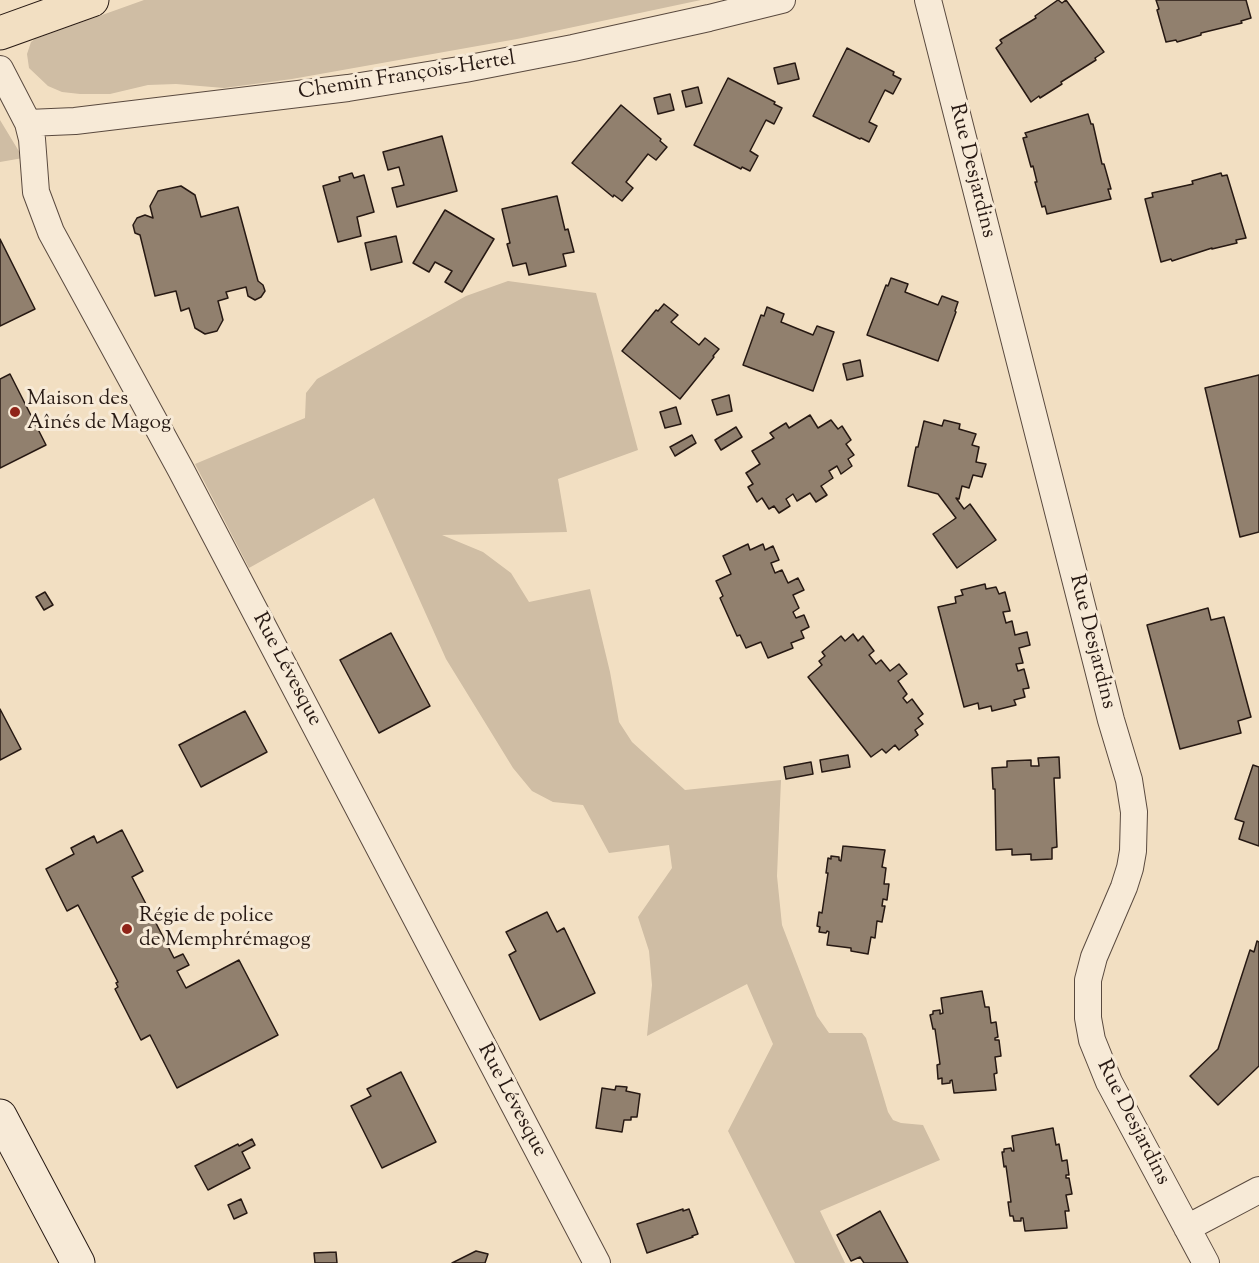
<!DOCTYPE html>
<meta charset="utf-8">
<style>
body{margin:0}
canvas{display:block;background:#f2dfc2}
</style>
<canvas width="1259" height="1263"></canvas>
<script>
const g = document.querySelector('canvas').getContext('2d');
g.lineJoin = 'round';
function fill(path, color) { g.fillStyle = color; g.fill(path, 'evenodd'); }
const poly = rows => new Path2D(rows.map(r => 'M' + r).join(''));
function trace(path, color, width, dash) { g.strokeStyle = color; g.lineWidth = width; g.lineCap = dash ? 'butt' : 'round'; g.setLineDash(dash || []); g.stroke(path); }
function write(font, color, halo, rows, align = 'center') {
  g.font = font + ' "Sorts Mill Goudy",serif'; g.lineWidth = 6; g.setLineDash([]); g.textBaseline = 'middle'; g.strokeStyle = halo; g.fillStyle = color; for (const [text, x, y, turn = 0] of rows) {
    g.save(); g.translate(x, y); g.rotate((+turn || 0) * Math.PI / 180); g.textAlign = isNaN(turn) ? turn : align; if (halo) g.strokeText(text, 0, 0); g.fillText(text, 0, 0); g.restore();
  }
}
fill(poly([
 [144,0,701,0,517,39,292,79,224,88,176,84,148,85,110,94,80,94,62,92,48,86,29,68,27,54,31,42,35,39],
 [0,120,23,158,0,162],
 [508,281,596,293,638,450,558,479,567,532,442,535,483,552,511,573,529,602,590,589,610,672,619,722,632,742,685,790,781,780,777,876,782,925,817,1016,829,1033,862,1033,866,1038,888,1112,893,1120,901,1123,923,1125,940,1160,820,1211,845,1263,795,1263,728,1131,773,1044,747,984,647,1036,652,985,649,951,638,917,672,868,669,845,609,853,583,805,553,802,532,791,513,768,446,659,374,498,249,568,195,464,305,418,306,393,317,379,466,296]
]), '#cfbda4');
const building = poly([
 [1058,0,1062,3,1066,0,1104,52,1095,58,1096,60,1061,82,1062,84,1040,98,1039,96,1031,102,996,48,1002,43,1000,40,1036,18,1035,16,1058,0],
 [1156,0,1246,0,1251,18,1241,21,1242,23,1201,33,1201,35,1177,42,1176,40,1166,42,1157,10,1159,9,1156,0],
 [847,48,894,72,893,75,901,79,893,94,885,90,869,122,877,126,869,142,861,138,860,139,813,116,847,48],
 [795,63,799,79,778,84,774,68,795,63],
 [728,78,775,102,774,104,782,108,774,124,766,120,750,151,758,156,750,171,742,167,741,169,694,145,728,78],
 [698,87,702,103,686,107,682,91,698,87],
 [670,94,674,110,658,114,654,98,670,94],
 [621,105,661,139,660,141,667,147,656,160,648,154,626,182,633,188,622,201,614,195,613,197,572,163,621,105],
 [1088,114,1091,124,1093,124,1102,164,1104,164,1111,189,1108,189,1111,199,1047,214,1045,206,1042,207,1035,182,1037,182,1033,166,1031,167,1023,138,1027,137,1025,133,1088,114],
 [442,136,457,191,397,207,392,188,404,185,399,167,388,170,383,152,442,136],
 [352,173,354,178,364,175,374,212,357,217,361,236,338,242,323,186,340,181,339,177,352,173],
 [1221,173,1222,176,1227,175,1246,238,1236,240,1237,243,1212,249,1212,248,1172,261,1171,259,1161,262,1145,199,1153,197,1152,193,1193,184,1192,181,1221,173],
 [181,186,195,195,201,217,238,207,258,281,263,285,265,291,261,297,255,300,248,296,246,287,226,292,228,298,218,301,223,320,217,331,205,334,195,328,189,308,181,311,176,291,155,296,140,235,135,233,133,225,137,218,145,215,153,218,150,206,158,191,181,186],
 [557,196,565,230,568,229,574,252,563,254,566,266,529,275,526,263,513,266,507,244,510,243,502,209,557,196],
 [445,210,494,239,462,292,445,282,452,271,435,262,429,272,413,263,445,210],
 [396,236,402,262,371,270,365,243,396,236],
 [0,239,35,309,0,326,0,239],
 [891,278,908,284,905,292,938,305,942,296,958,302,955,311,956,312,938,361,867,335,886,285,888,286,891,278],
 [664,304,678,315,671,322,699,345,705,338,719,349,713,356,714,357,680,399,622,351,656,310,658,311,664,304],
 [767,307,784,314,781,322,813,335,817,326,834,332,813,391,743,365,761,315,764,316,767,307],
 [860,360,863,376,847,380,843,364,860,360],
 [10,374,46,445,0,468,0,379,10,374],
 [1259,375,1259,532,1240,537,1205,388,1259,375],
 [729,395,732,411,717,415,712,400,729,395],
 [676,407,681,424,665,428,660,412,676,407],
 [810,415,818,428,831,420,838,429,842,426,851,440,846,444,854,455,848,459,852,466,841,474,837,466,829,471,833,478,821,486,827,495,816,502,810,493,797,501,793,494,786,499,790,506,779,513,774,506,769,509,762,498,757,502,748,487,753,484,746,473,760,464,752,451,774,438,770,433,786,423,789,428,810,415],
 [944,420,960,424,959,429,976,434,972,445,979,447,976,462,986,464,982,477,973,475,969,488,962,486,959,499,956,498,964,509,970,504,996,540,957,568,933,534,956,518,938,494,908,486,916,447,918,447,924,421,942,426,944,420],
 [736,427,742,437,721,450,715,440,736,427],
 [692,435,696,443,675,456,670,447,692,435],
 [748,544,750,550,763,544,765,550,773,546,779,560,771,563,775,573,782,570,788,583,798,578,804,590,793,595,799,608,793,612,796,618,804,615,809,627,801,631,804,638,791,643,793,648,768,658,761,642,746,648,740,635,737,636,720,598,723,596,716,581,731,574,723,556,748,544],
 [985,584,986,589,996,587,999,594,1005,592,1010,611,1003,612,1006,623,1012,621,1015,635,1027,632,1030,645,1019,648,1023,663,1016,664,1018,671,1024,669,1029,688,1023,689,1025,697,1014,700,1016,705,992,711,991,706,979,709,978,703,964,707,938,607,956,603,955,597,963,595,961,590,985,584],
 [45,592,53,605,44,610,36,597,45,592],
 [1208,608,1211,620,1224,617,1251,717,1238,721,1241,733,1180,749,1147,625,1208,608],
 [391,633,430,706,379,733,340,660,391,633],
 [853,634,858,641,863,636,874,651,869,655,876,664,881,660,890,671,899,664,907,674,898,681,907,694,903,698,907,703,912,699,923,714,918,718,923,724,915,730,918,735,899,750,895,745,886,753,882,749,871,757,808,677,822,665,819,661,825,656,822,652,841,636,845,641,853,634],
 [0,709,21,749,0,760,0,709],
 [245,711,267,752,201,787,179,745,245,711],
 [848,755,850,767,822,772,820,760,848,755],
 [1059,757,1060,778,1054,778,1057,847,1052,848,1052,859,1031,860,1031,854,1012,855,1012,849,996,850,995,789,993,789,992,768,1007,767,1007,761,1031,760,1031,766,1039,766,1038,758,1059,757],
 [811,762,813,774,786,779,784,767,811,762],
 [1253,765,1259,767,1259,846,1239,839,1244,822,1235,819,1253,765],
 [122,830,143,871,132,877,174,958,183,954,189,965,177,971,186,988,239,960,278,1035,177,1088,150,1035,141,1040,115,989,118,987,116,983,118,982,78,905,67,911,46,869,74,854,71,848,94,836,97,843,122,830],
 [843,846,885,850,882,867,886,868,884,884,889,884,887,900,883,899,882,906,885,906,882,922,877,921,875,938,871,937,868,954,851,951,851,948,827,945,829,932,827,931,826,933,819,932,820,927,817,926,819,912,822,913,828,873,826,873,828,858,831,859,831,856,839,857,839,860,841,861,843,846],
 [547,912,557,932,564,928,595,993,540,1020,509,955,516,951,506,932,547,912],
 [1257,941,1259,942,1259,1066,1218,1105,1190,1076,1218,1049,1250,950,1254,952,1257,941],
 [982,991,985,1007,989,1007,991,1023,996,1022,998,1037,995,1038,995,1040,999,1040,1001,1056,995,1057,997,1073,994,1074,996,1090,954,1093,952,1080,950,1081,950,1083,942,1084,942,1078,938,1079,937,1065,940,1064,935,1029,933,1029,930,1015,933,1014,933,1011,940,1010,940,1014,943,1013,941,998,982,991],
 [401,1072,436,1142,382,1168,351,1106,371,1096,367,1089,401,1072],
 [616,1086,627,1087,626,1091,640,1094,637,1117,631,1117,631,1120,624,1120,622,1132,596,1128,602,1088,615,1090,616,1086],
 [1053,1128,1056,1145,1059,1144,1062,1161,1067,1160,1069,1175,1066,1175,1066,1178,1069,1178,1072,1194,1066,1195,1069,1211,1065,1211,1067,1228,1025,1231,1023,1218,1021,1218,1021,1221,1014,1221,1013,1216,1010,1216,1008,1202,1011,1202,1006,1166,1004,1167,1002,1152,1004,1152,1004,1149,1011,1148,1012,1151,1014,1151,1012,1136,1053,1128],
 [252,1139,255,1145,242,1152,250,1168,208,1190,195,1166,238,1144,239,1146,252,1139],
 [241,1199,247,1213,234,1219,228,1205,241,1199],
 [683,1209,683,1211,689,1209,698,1234,692,1236,693,1237,647,1253,637,1224,683,1209],
 [880,1211,908,1263,864,1263,860,1257,851,1261,837,1235,880,1211],
 [476,1251,488,1254,485,1263,452,1263,476,1251],
 [336,1252,337,1263,315,1263,314,1253,336,1252]
]);
fill(building, '#91806e');
trace(building, '#271913', 1.5);
const street = poly([
 [928,0,1111,720,1129,780,1134,812,1133,851,1130,868,1124,887,1094,957,1088,980,1088,1018,1092,1040,1109,1082,1206,1263],
 [0,69,28,123,32,139,36,192,51,232,181,470,597,1263],
 [28,123,75,121,348,88,465,69,573,48,709,18,782,0],
 [1187,1228,1259,1190]
]);
const secondary = poly([
 [0,1116,78,1263]
]);
const primary = poly([
 [0,33,92,0]
]);
trace(street, '#5a4a3f', 28);
trace(secondary, '#271913', 35);
trace(primary, '#271913', 35);
trace(street, '#f7ead7', 26);
trace(secondary, '#f7ead7', 33);
trace(primary, '#f2dfc2', 33);
for (const [x, y, r, color] of [
 [15,412,6,"#8f2418"],
 [127,929,6,"#8f2418"]
]) { const dot = new Path2D(); dot.arc(x, y, r, 0, 2 * Math.PI); g.fillStyle = color; g.fill(dot); trace(dot, '#f7ead7', 2); }
write('21px', '#271913', '#f7ead7', [
 ["Chemin François-Hertel",407,77,-9],
 ["Rue Desjardins",971,171,76],
 ["Rue Desjardins",1091,642,76],
 ["Rue Lévesque",286,670,62],
 ["Rue Lévesque",511,1101,62],
 ["Rue Desjardins",1132,1123,63]
]);
write('21px', '#271913', '#f7ead7', [
 ["Maison des",27,400],
 ["Aînés de Magog",27,424],
 ["Régie de police",139,917],
 ["de Memphrémagog",139,941]
], 'left');
</script>
